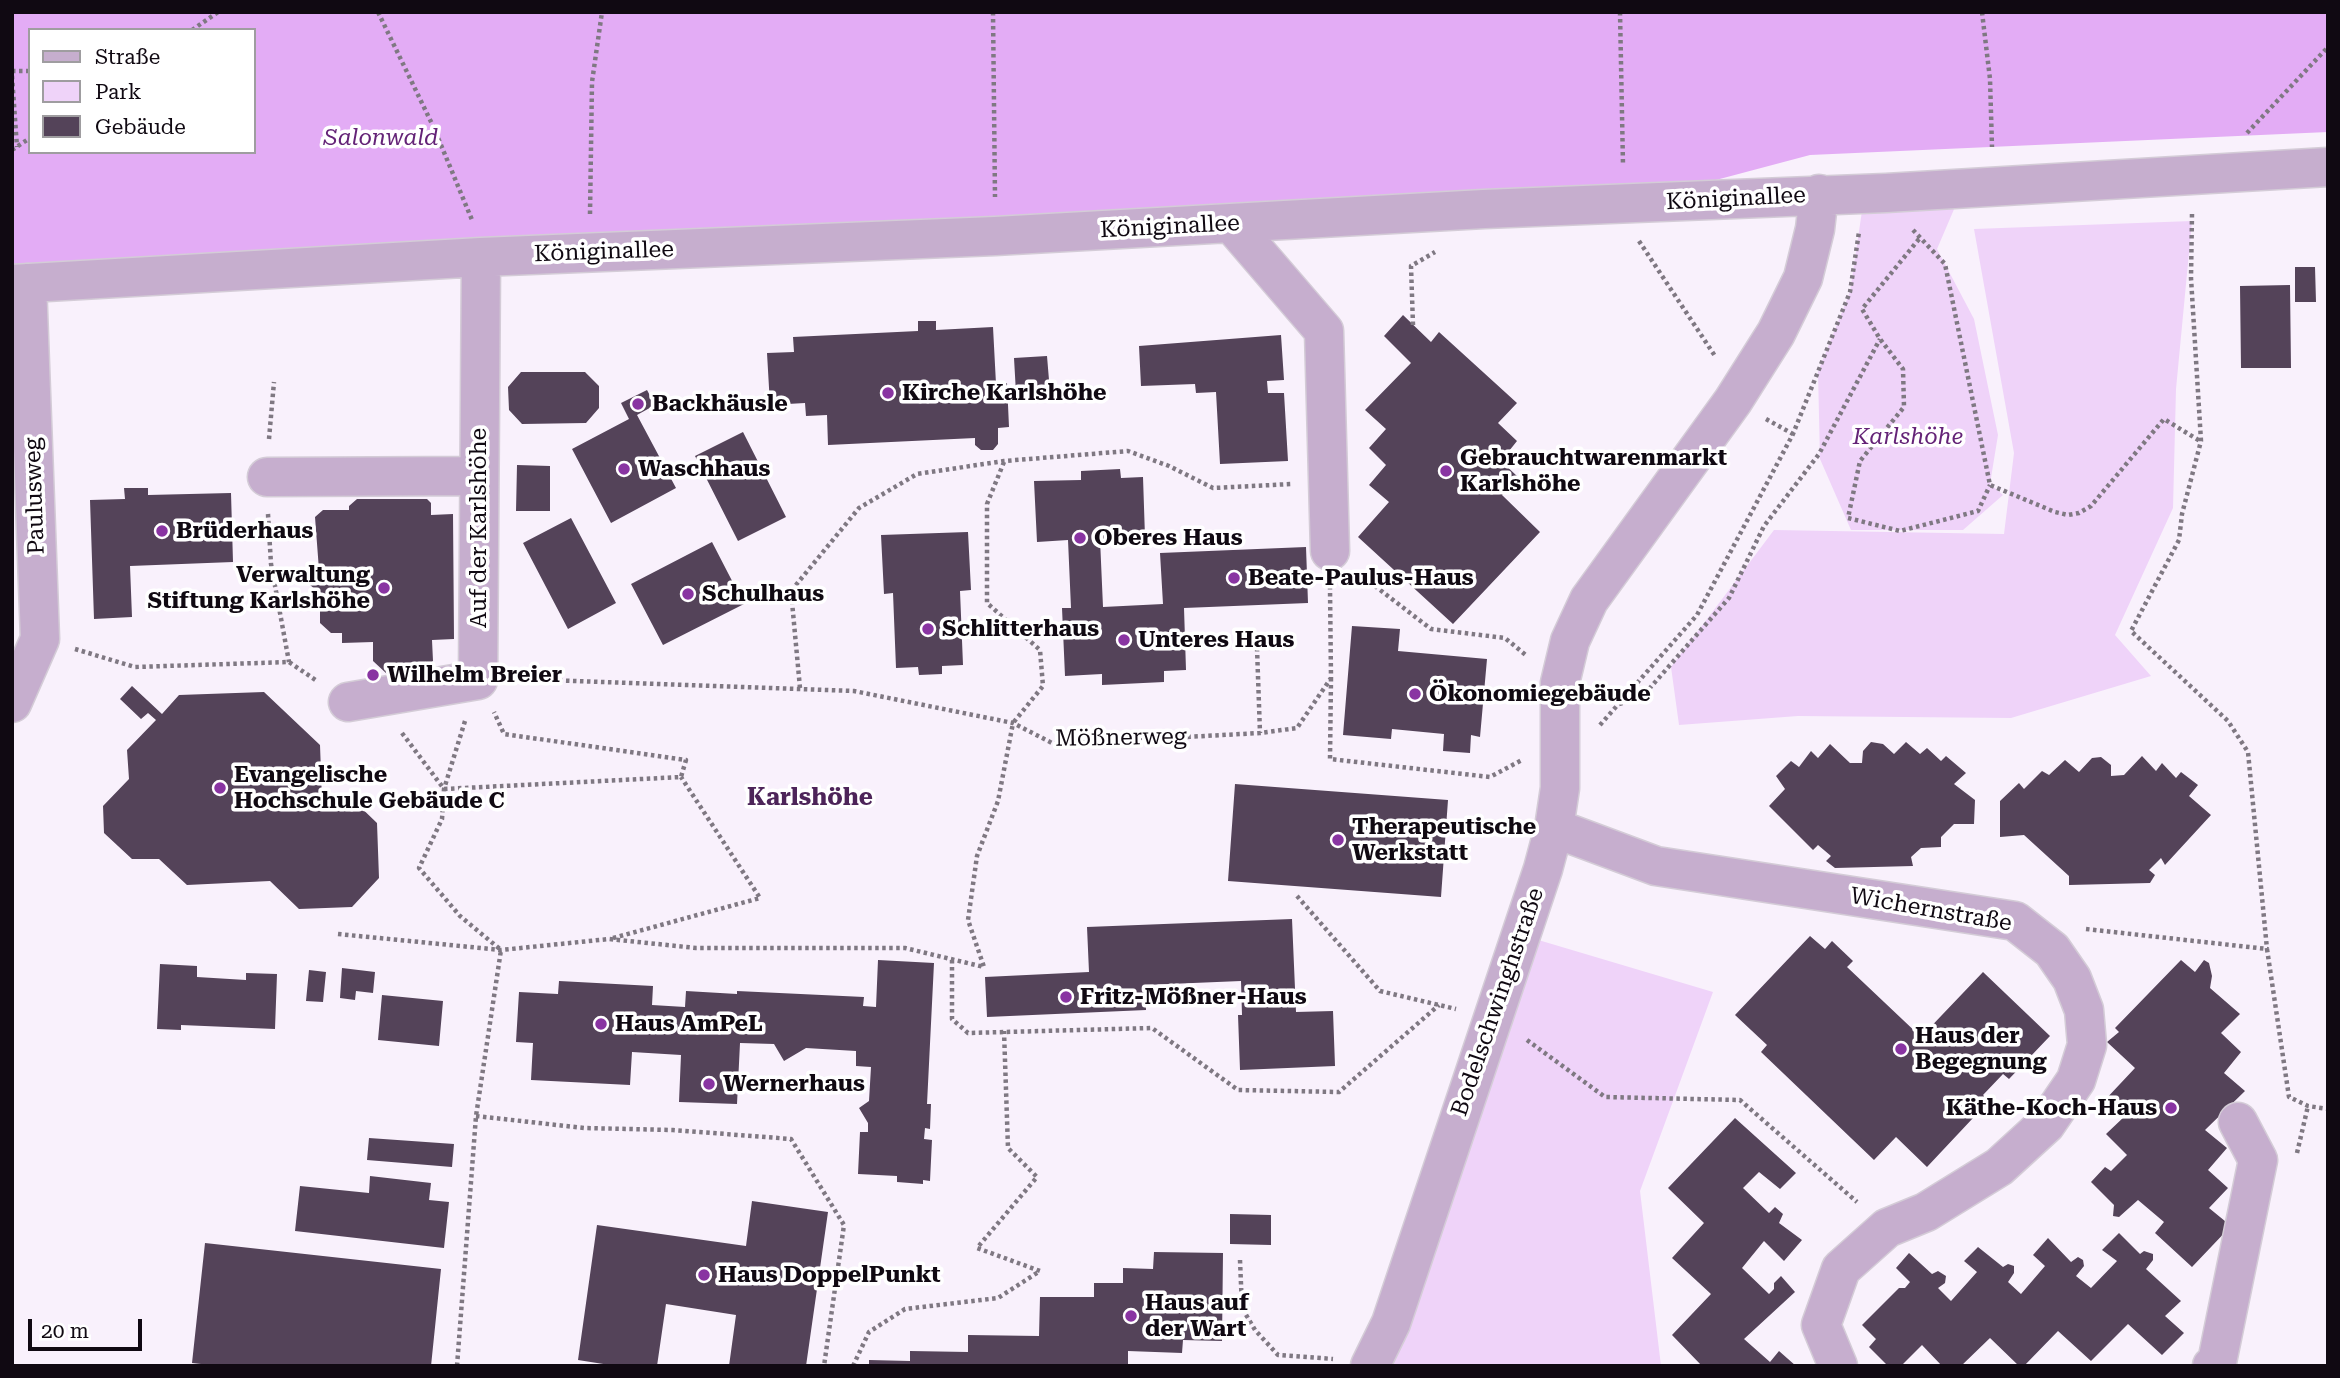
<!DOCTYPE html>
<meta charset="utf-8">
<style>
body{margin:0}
#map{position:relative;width:2340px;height:1378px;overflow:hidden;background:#f9f1fc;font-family:"Roboto Serif",serif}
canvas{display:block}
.frame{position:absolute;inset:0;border:14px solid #100912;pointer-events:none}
.legend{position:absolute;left:28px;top:28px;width:228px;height:126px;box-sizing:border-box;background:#fff;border:2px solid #9f9da0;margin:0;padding:9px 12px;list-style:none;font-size:21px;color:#100912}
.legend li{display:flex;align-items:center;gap:14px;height:35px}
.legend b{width:35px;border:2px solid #9f9da0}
.scale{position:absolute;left:28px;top:1319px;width:114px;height:32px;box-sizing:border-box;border:4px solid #100912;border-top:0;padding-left:9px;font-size:21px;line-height:24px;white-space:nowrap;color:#100912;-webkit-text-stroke:5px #fff;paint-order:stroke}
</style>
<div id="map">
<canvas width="2340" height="1378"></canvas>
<div class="frame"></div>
<ul class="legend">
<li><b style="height:9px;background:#c6aece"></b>Straße</li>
<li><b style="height:19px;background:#efd3f9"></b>Park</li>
<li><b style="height:19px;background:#544359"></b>Gebäude</li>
</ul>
<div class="scale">20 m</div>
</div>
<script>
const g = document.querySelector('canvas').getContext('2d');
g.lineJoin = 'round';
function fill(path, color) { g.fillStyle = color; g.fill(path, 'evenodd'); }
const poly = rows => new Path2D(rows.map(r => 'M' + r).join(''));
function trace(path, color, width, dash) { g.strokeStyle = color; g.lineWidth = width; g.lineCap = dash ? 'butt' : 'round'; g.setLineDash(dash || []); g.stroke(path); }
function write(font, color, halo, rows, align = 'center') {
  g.font = font + ' "Roboto Serif",serif'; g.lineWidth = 7; g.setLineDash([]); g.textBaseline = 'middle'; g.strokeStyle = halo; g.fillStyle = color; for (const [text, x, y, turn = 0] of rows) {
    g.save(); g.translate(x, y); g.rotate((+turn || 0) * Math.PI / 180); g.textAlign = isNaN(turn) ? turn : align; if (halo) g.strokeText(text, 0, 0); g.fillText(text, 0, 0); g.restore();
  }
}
fill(poly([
 [1955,207,1937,249,1974,319,1998,435,1990,484,2003,495,1963,530,1851,530,1820,459,1818,372,1850,292,1862,211],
 [2192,221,2176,389,2173,508,2115,635,2151,676,2011,718,1798,716,1679,725,1671,667,1774,530,2004,534,2014,453,1974,229],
 [1535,939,1713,992,1640,1191,1661,1366,1388,1366,1408,1327,1511,1028]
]), '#efd3f9');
fill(poly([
 [12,12,2328,12,2328,132,1810,155,1682,189,12,277],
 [30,30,254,30,254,152,30,152]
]), '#e3acf5');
fill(poly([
 [2295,267,2315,267,2316,302,2295,302],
 [2290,285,2291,368,2241,368,2240,286],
 [1403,315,1431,342,1439,332,1517,403,1498,423,1517,441,1501,461,1518,477,1502,495,1540,532,1453,624,1358,537,1389,502,1369,485,1386,465,1369,448,1386,429,1365,410,1411,363,1384,336],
 [918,321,936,321,936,330,993,327,996,384,1007,383,1009,427,998,428,998,444,993,450,981,450,975,445,975,438,828,445,827,415,806,416,805,403,770,405,767,353,794,352,793,337,918,331],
 [1281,335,1284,380,1267,381,1268,393,1284,393,1288,461,1220,464,1216,392,1196,393,1195,384,1141,386,1139,346],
 [1047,356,1050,392,1016,393,1014,358],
 [521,372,585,372,599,386,599,408,586,423,522,424,509,410,508,387],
 [647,390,655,405,637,415,676,488,611,523,572,449,629,419,621,403],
 [743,432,786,517,738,541,695,456],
 [517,465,550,466,550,511,516,511],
 [1120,469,1121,478,1143,477,1145,537,1100,539,1103,607,1163,604,1160,553,1306,547,1308,603,1184,608,1186,670,1164,671,1164,682,1102,685,1102,674,1065,676,1062,608,1071,608,1068,540,1037,542,1034,481,1081,480,1081,471],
 [124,488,148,488,148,495,231,493,233,562,130,566,132,617,94,619,90,500,125,499],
 [357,499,427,499,431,503,431,515,453,514,454,639,432,640,433,661,418,674,387,674,373,661,373,642,342,643,342,633,331,633,320,623,320,594,308,583,319,570,315,517,323,510,349,510,349,506],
 [571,518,616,603,568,629,523,543],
 [968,532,971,590,960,591,963,665,942,666,942,674,919,675,918,667,896,668,893,593,884,594,881,535],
 [712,542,744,604,663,645,631,584],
 [1352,626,1400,629,1398,651,1487,659,1480,737,1471,735,1470,753,1443,751,1444,734,1392,729,1391,739,1343,735],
 [132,686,162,714,179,695,264,692,320,745,322,800,351,798,377,823,379,878,352,907,299,909,270,881,187,885,159,859,132,859,104,833,103,806,129,779,127,750,156,720,148,713,141,719,120,699],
 [1871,742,1883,744,1894,754,1906,742,1920,754,1927,748,1941,761,1946,756,1966,773,1954,784,1975,800,1974,824,1954,824,1941,837,1941,847,1921,848,1911,857,1913,866,1835,868,1826,861,1831,856,1818,845,1813,850,1769,806,1785,789,1776,776,1791,761,1799,767,1811,751,1818,758,1830,744,1850,763,1862,763,1863,751],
 [2142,756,2156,771,2162,763,2176,778,2181,772,2198,785,2189,796,2211,815,2165,865,2161,858,2149,870,2155,875,2150,883,2069,885,2069,876,2024,835,2000,837,2000,801,2019,783,2024,789,2042,771,2049,775,2065,760,2079,772,2092,758,2101,757,2111,765,2111,776,2124,775],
 [1235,784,1448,800,1441,897,1228,881],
 [1292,919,1296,1012,1333,1011,1335,1066,1240,1070,1238,1015,1242,1015,1241,981,1145,985,1146,1010,987,1017,985,977,1089,972,1087,927],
 [1810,936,1825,949,1832,941,1853,961,1847,967,1921,1037,1983,972,2050,1036,2009,1079,2003,1074,1983,1095,1989,1101,1927,1167,1896,1137,1874,1160,1761,1052,1767,1045,1735,1015],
 [878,960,934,963,927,1104,931,1104,930,1129,925,1128,924,1139,932,1140,930,1181,923,1180,923,1184,897,1182,897,1176,858,1174,860,1132,868,1132,868,1123,859,1108,869,1101,871,1067,856,1066,856,1051,806,1048,784,1061,774,1044,740,1043,737,1104,679,1102,681,1055,632,1052,630,1085,531,1080,533,1043,516,1042,519,992,558,994,559,981,653,986,652,1005,685,1007,686,991,737,994,737,991,864,997,863,1006,876,1007],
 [2181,960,2195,972,2204,960,2209,963,2212,976,2210,988,2240,1014,2221,1033,2241,1052,2224,1073,2245,1091,2205,1130,2227,1148,2208,1170,2228,1188,2209,1208,2231,1226,2192,1267,2155,1233,2164,1222,2138,1200,2119,1217,2113,1216,2114,1205,2091,1182,2105,1167,2111,1171,2127,1155,2106,1134,2125,1116,2104,1101,2135,1068,2107,1042,2119,1032,2115,1028],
 [160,964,197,966,197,977,246,980,246,973,277,974,275,1029,181,1025,181,1030,157,1029],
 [342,968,375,972,373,993,356,991,355,1000,340,998],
 [309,970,326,972,323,1002,306,1001],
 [382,995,443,1001,439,1046,378,1040],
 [1735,1118,1796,1173,1780,1189,1759,1172,1743,1188,1769,1213,1775,1207,1783,1214,1779,1223,1802,1240,1784,1261,1764,1241,1742,1268,1769,1294,1774,1289,1774,1283,1781,1276,1795,1292,1744,1339,1770,1362,1779,1351,1796,1366,1702,1366,1672,1335,1711,1294,1672,1258,1704,1223,1668,1188],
 [369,1138,454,1144,452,1167,367,1160],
 [370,1176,431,1183,429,1200,449,1202,444,1248,295,1231,300,1186,369,1193],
 [752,1201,828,1212,806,1366,729,1366,736,1315,666,1304,657,1366,616,1366,578,1360,597,1225,746,1246],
 [1230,1214,1271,1215,1271,1245,1230,1244],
 [2119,1233,2140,1254,2144,1251,2153,1254,2153,1260,2146,1269,2181,1301,2165,1316,2184,1333,2162,1355,2128,1324,2091,1361,2058,1331,2024,1366,2019,1366,1990,1338,1961,1366,1942,1366,1922,1345,1901,1366,1888,1366,1869,1347,1876,1339,1862,1325,1899,1288,1905,1288,1910,1282,1896,1268,1909,1253,1932,1274,1938,1271,1946,1276,1945,1283,1938,1288,1951,1301,1977,1272,1964,1261,1978,1247,2003,1267,2008,1264,2014,1266,2014,1273,2008,1282,2021,1294,2045,1266,2033,1255,2048,1238,2071,1262,2078,1257,2083,1260,2084,1266,2076,1276,2091,1288,2117,1261,2102,1250],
 [205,1243,441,1269,431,1366,219,1366,192,1363],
 [1154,1252,1223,1253,1222,1341,1183,1340,1182,1353,1128,1351,1128,1366,869,1366,869,1360,910,1361,910,1351,968,1352,968,1335,1039,1336,1040,1297,1094,1297,1094,1283,1123,1283,1123,1268,1153,1269]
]), '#544359');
const minor = poly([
 [1232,224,1324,331,1330,551],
 [12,284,481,257,995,236,1484,209,1886,193,2328,167],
 [267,477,479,476],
 [348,702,478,680,481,257],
 [12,703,40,639,27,283],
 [1554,828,1656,866,2015,921,2052,950,2072,979,2084,1010,2087,1045,2076,1080,2046,1124,1999,1167,1926,1212,1887,1228,1841,1269,1821,1325,1838,1366],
 [1370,1366,1391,1323,1543,869,1554,828,1560,788,1560,683,1570,641,1589,600,1733,401,1776,333,1803,278,1815,229,1819,194],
 [2212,1366,2217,1362,2258,1160,2238,1122]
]);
trace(minor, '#d4ccd7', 41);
trace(poly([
 [378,12,434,128,472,220],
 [993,12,995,197],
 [1620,12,1623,165],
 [1982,12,1990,79,1992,147],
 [192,30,218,12],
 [12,71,30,71],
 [12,76,17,147],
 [2247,133,2328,47],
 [12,150,30,138],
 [590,214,592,82,602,12],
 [2192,214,2191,278,2201,441,2182,514,2179,540,2131,631,2228,721,2248,752,2267,949],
 [1913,230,1945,264,1990,485,2055,512,2068,515,2079,513,2091,506,2164,419,2200,441],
 [1919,239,1862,309,1880,339,1903,369,1904,407,1860,461,1848,518,1900,531,1978,511,1990,485],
 [1639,241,1715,356],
 [1413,325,1411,266,1435,252],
 [1766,419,1793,434],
 [269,439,274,382],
 [1004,462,987,504,987,603,1040,650,1043,686,1013,723],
 [268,514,271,564,289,662],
 [1358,573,1431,629,1505,638,1527,656],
 [1257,648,1260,733],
 [75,649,135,667,289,662,317,681],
 [1331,678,1330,759,1490,777,1522,760],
 [517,679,854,691,1013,723,1054,744,1260,733,1297,728,1331,678,1330,588],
 [800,688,791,591,859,508,917,474,1004,461,1128,451,1169,466,1213,488,1292,484],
 [1619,704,1642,697,1729,598,1764,526,1819,454,1880,339],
 [465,721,444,789,442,819,419,868,460,916,501,950],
 [1600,725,1697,615,1793,434,1850,292,1859,232],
 [402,733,444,789,681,777,686,760,504,734,494,712],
 [1297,896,1380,991,1456,1009],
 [2086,929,2267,949,2289,1097,2308,1106,2328,1109],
 [338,934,501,950,609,939,696,948,905,948,984,967,968,920,977,856,998,801,1013,723],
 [613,938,760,898,681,777],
 [952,960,952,1019,968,1033,1152,1028,1238,1090,1339,1092,1439,1005],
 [1527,1040,1605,1097,1740,1100,1857,1202],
 [476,1116,584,1128,673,1130,791,1139,844,1225,824,1366],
 [2297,1153,2308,1106],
 [1240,1260,1242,1308,1255,1330,1278,1355,1333,1359],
 [457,1366,476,1116,501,950],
 [853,1366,869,1332,905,1309,998,1298,1040,1271,977,1248,1037,1177,1008,1148,1004,1031]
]), '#7f7882', 4.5, [3.5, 3.5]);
trace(minor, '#c6aece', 38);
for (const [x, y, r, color] of [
 [888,393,7,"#8934a2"],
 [638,404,7,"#8934a2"],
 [624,469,7,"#8934a2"],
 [1446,471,7,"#8934a2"],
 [162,531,7,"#8934a2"],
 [1080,538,7,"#8934a2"],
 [1234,578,7,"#8934a2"],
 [384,588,7,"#8934a2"],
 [688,594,7,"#8934a2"],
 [928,629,7,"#8934a2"],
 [1124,640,7,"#8934a2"],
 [373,675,7,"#8934a2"],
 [1415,694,7,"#8934a2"],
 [220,788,7,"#8934a2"],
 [1338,840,7,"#8934a2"],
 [1066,997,7,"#8934a2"],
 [601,1024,7,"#8934a2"],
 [1901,1049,7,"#8934a2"],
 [709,1084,7,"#8934a2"],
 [2171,1108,7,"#8934a2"],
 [704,1275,7,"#8934a2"],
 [1131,1316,7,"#8934a2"]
]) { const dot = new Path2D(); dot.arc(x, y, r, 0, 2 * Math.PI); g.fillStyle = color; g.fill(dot); trace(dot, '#fff', 2.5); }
write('italic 23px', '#642377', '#fff', [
 ["Salonwald",381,138],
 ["Karlshöhe",1908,437]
]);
write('23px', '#100912', '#fff', [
 ["Königinallee",1736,199,-3],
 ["Königinallee",1170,227,-3],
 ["Königinallee",604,252,-2],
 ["Paulusweg",35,496,-92],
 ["Auf der Karlshöhe",479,528,-90],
 ["Mößnerweg",1121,738,-1],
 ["Wichernstraße",1931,910,10],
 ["Bodelschwinghstraße",1498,1002,-71]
]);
write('bold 23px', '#100912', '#fff', [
 ["Kirche Karlshöhe",902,393],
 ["Backhäusle",652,404],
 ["Gebrauchtwarenmarkt",1460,458],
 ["Karlshöhe",1460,484],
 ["Waschhaus",638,469],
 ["Brüderhaus",176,531],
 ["Oberes Haus",1094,538],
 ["Verwaltung",370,575,"right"],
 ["Stiftung Karlshöhe",370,601,"right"],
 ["Beate-Paulus-Haus",1248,578],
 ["Schulhaus",702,594],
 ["Schlitterhaus",942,629],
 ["Unteres Haus",1138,640],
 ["Wilhelm Breier",387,675],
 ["Ökonomiegebäude",1429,694],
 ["Evangelische",234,775],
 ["Hochschule Gebäude C",234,801],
 ["Therapeutische",1352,827],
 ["Werkstatt",1352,853],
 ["Fritz-Mößner-Haus",1080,997],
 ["Haus AmPeL",615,1024],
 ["Haus der",1915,1036],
 ["Begegnung",1915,1062],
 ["Wernerhaus",723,1084],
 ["Käthe-Koch-Haus",2157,1108,"right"],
 ["Haus DoppelPunkt",718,1275],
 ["Haus auf",1145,1303],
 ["der Wart",1145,1329]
], 'left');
write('bold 24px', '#4d2459', '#fff', [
 ["Karlshöhe",810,798]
]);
</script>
